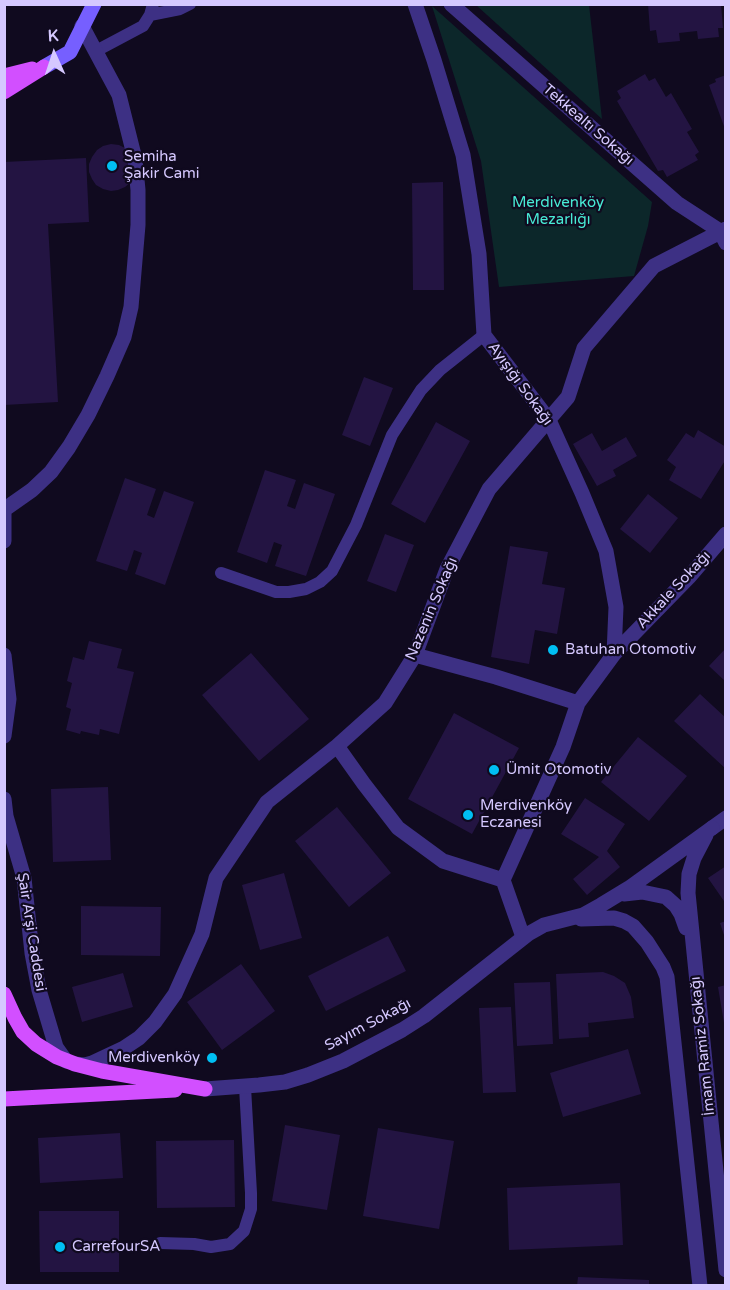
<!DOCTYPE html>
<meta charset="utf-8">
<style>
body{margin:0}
#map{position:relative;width:730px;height:1290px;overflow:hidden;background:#100a1f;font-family:"Varela Round",sans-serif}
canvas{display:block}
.frame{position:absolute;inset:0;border:6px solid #d5c8ff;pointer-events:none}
.north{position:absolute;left:24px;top:24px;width:60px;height:60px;-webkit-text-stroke:4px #100a1f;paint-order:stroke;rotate:357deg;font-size:16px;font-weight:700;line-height:24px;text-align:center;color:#d5c8ff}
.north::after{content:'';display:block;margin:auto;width:21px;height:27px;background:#d5c8ff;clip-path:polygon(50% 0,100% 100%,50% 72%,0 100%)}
</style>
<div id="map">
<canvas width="730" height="1290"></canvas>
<div class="frame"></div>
<div class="north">K</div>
</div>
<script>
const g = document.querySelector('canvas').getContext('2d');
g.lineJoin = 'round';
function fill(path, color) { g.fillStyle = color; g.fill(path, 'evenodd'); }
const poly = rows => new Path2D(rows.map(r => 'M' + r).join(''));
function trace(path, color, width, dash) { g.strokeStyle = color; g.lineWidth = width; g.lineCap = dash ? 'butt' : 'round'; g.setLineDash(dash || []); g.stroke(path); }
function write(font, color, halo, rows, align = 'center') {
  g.font = font + ' "Varela Round",sans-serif'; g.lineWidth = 4.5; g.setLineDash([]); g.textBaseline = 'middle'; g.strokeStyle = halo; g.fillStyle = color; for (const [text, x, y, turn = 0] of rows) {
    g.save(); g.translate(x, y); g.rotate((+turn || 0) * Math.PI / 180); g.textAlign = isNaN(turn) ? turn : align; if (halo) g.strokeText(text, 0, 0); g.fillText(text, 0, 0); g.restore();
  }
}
fill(poly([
 [476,5,589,5,602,119],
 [432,6,652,202,648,226,634,276,499,287,481,161]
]), '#0c272a');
fill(poly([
 [648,4,721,4,723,28,718,28,719,37,698,39,697,31,679,33,680,41,658,43,656,30,650,31],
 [645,74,649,81,655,78,666,97,671,93,692,129,687,132,699,152,695,155,698,160,667,177,663,170,658,171,617,101,621,98,617,91],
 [726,75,726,129,725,129,709,85,716,82,715,79],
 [111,144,119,145,125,148,131,154,131,182,125,187,118,190,111,191,103,189,96,185,92,179,89,172,89,164,92,157,97,150,103,146],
 [86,158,89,222,48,224,58,402,4,405,4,162],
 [443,182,444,290,413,290,412,183],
 [364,377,393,388,370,446,342,435],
 [436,422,470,441,425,523,391,504],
 [698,430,726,447,726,459,701,499,669,480,676,467,667,460,686,433,694,438],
 [592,433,602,451,626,437,637,456,613,470,616,476,597,486,573,444],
 [265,470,296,480,287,506,295,509,304,483,335,494,306,576,275,566,282,545,274,542,267,563,237,552],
 [125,478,156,489,147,515,154,518,164,491,194,502,165,585,135,574,142,553,134,550,127,571,96,561],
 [648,494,678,518,650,553,620,529],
 [385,534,414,545,396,592,367,581],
 [510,546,548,552,542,584,565,588,557,634,535,630,529,664,491,657],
 [89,641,122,649,117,668,134,672,119,734,100,729,99,735,81,731,80,734,66,730,71,709,66,707,72,683,67,681,73,657,84,660],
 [726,648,726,682,709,666],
 [251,653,309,719,259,761,202,695],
 [700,694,726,718,726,769,674,721],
 [454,713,519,748,472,834,408,799],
 [638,737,687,776,649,821,601,782],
 [108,787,111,860,53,862,51,789],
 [585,798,625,824,607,851,620,867,587,895,573,879,599,857,561,834],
 [337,807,391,873,349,907,295,841],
 [726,866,726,904,708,878],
 [284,873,302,938,260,950,242,885],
 [81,906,161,907,160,956,81,955],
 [726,921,726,938,725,938,720,923],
 [388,936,406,971,326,1011,308,976],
 [241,964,275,1011,222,1050,187,1002],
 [603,972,614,976,625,983,631,997,634,1018,588,1023,589,1037,559,1039,556,974],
 [123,973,133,1007,82,1022,72,987],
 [550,982,553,1044,517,1046,514,983],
 [726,985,726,1023,724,1023,718,987],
 [511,1007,516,1092,483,1093,479,1008],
 [628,1049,641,1094,563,1117,550,1073],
 [285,1125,340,1135,327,1210,272,1201],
 [378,1128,454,1141,439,1229,363,1216],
 [120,1133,123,1178,40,1183,38,1138],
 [234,1140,235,1207,157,1208,156,1141],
 [620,1183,623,1245,509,1250,507,1188],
 [39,1211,119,1211,119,1272,40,1272],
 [578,1277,649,1280,649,1286,577,1286]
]), '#231442');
trace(poly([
 [150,15,180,9,190,4],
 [96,51,143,26,150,15,153,4],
 [221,573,276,592,289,592,306,589,320,582,332,571,356,525,392,435,421,390,440,370,484,335],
 [160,1243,194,1244,211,1247,230,1244,244,1231,251,1209,251,1193,245,1087]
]), '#3d3084', 12);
trace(poly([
 [415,4,434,60,463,155,479,254,484,335,549,420,582,493,606,551,616,607,614,654],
 [451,4,677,203,720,231,726,243],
 [4,509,4,541],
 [5,509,32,490,51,472,69,447,88,415,107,376,124,337,131,307,138,225,138,190,135,159,119,95,82,26],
 [4,655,9,699,4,736],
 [415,655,496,677,578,703],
 [337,746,364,784,398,828,443,861,503,880,523,937],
 [4,799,6,816,24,878,32,953,39,990,56,1047,66,1061],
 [712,828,726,818],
 [503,880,563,747,578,703,614,654,689,577,726,534],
 [75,1064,85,1065,92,1063,124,1048,139,1038,155,1022,175,994,202,934,216,878,267,802,337,746,385,703,415,655,447,569,489,489,568,397,584,348,654,266,726,229]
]), '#3d3084', 15);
trace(poly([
 [706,835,694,858,689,874,688,893,726,1270],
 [624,894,642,892,666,897,676,906,681,914,686,928],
 [581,919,614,918,624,921,633,926,647,942,663,967,667,977,700,1286],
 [205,1089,259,1085,285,1082,308,1075,343,1061,402,1030,424,1016,528,934,544,925,583,915,601,905,629,888,712,828]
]), '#3d3084', 15);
trace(poly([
 [44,67,70,52,94,4]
]), '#765fff', 15);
trace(poly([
 [4,76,32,69],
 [4,92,44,67],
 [4,994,15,1018,23,1032,36,1044,57,1057,75,1064,102,1071,205,1089],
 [4,1099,175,1090]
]), '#d24fff', 15);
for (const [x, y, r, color] of [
 [112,166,6,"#00bff3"],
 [553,650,6,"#00bff3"],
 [494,770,6,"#00bff3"],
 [468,815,6,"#00bff3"],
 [212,1058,6,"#00bff3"],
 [60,1247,6,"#00bff3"]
]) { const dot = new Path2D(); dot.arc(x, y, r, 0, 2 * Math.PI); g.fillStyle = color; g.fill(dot); trace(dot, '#100a1f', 2); }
write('15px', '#d5c8ff', '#100a1f', [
 ["Tekkealtı Sokağı",588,125,41],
 ["Ayışığı Sokağı",520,384,54],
 ["Akkale Sokağı",674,590,-47],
 ["Nazenin Sokağı",432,609,-67],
 ["Şair Arşi Caddesi",31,932,81],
 ["Sayım Sokağı",368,1025,-28],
 ["İmam Ramiz Sokağı",703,1046,-96]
]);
write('15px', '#d5c8ff', '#100a1f', [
 ["Semiha",124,157],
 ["Şakir Cami",124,174],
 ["Batuhan Otomotiv",565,650],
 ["Ümit Otomotiv",506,770],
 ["Merdivenköy",480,806],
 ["Eczanesi",480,823],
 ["Merdivenköy",200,1058,"right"],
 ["CarrefourSA",72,1247]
], 'left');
write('15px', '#48ebd5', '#100a1f', [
 ["Merdivenköy",558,203],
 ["Mezarlığı",558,220]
]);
</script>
